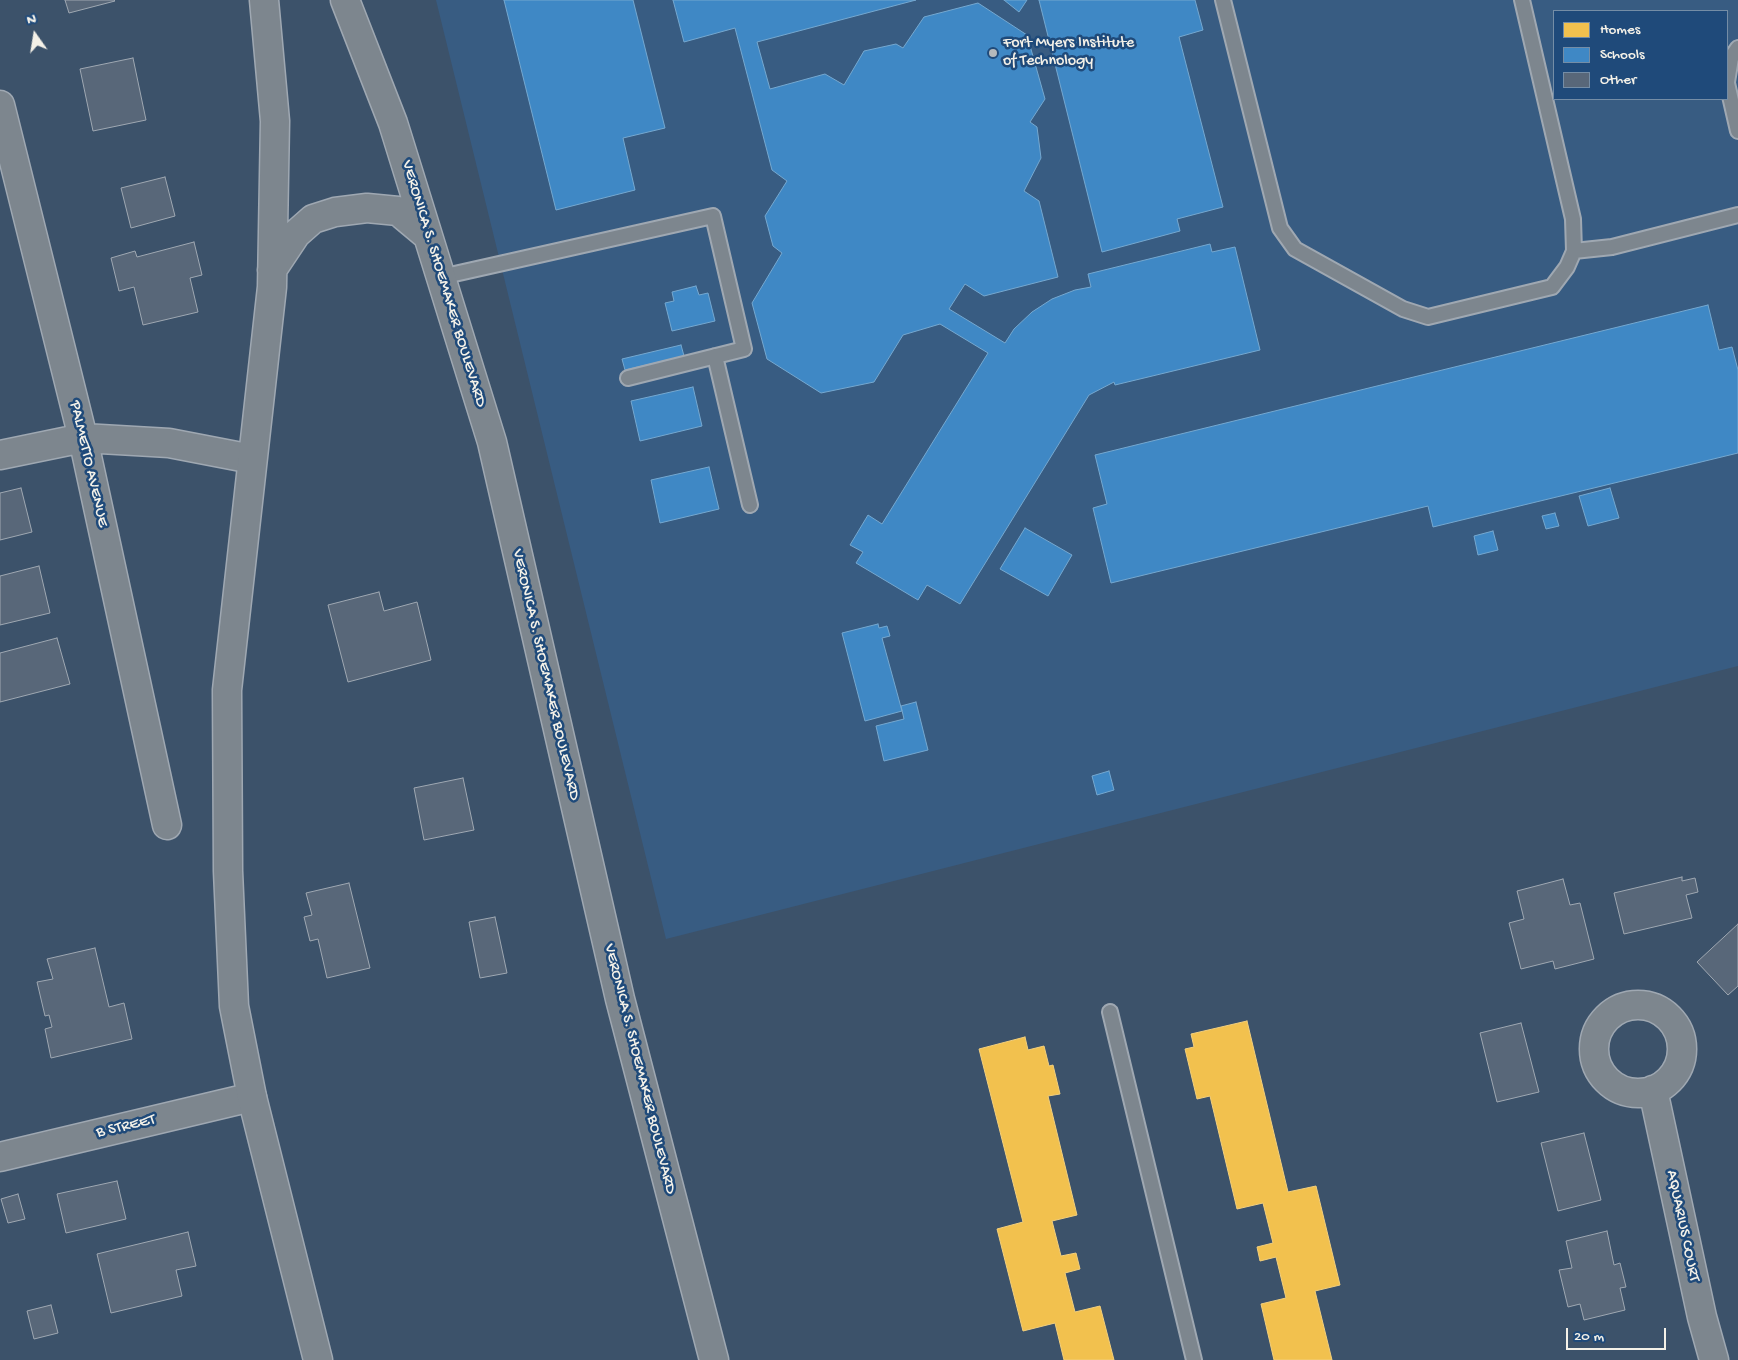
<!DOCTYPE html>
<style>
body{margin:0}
#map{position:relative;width:1738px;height:1360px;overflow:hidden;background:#3c526a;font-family:"Gochi Hand",sans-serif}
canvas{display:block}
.legend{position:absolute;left:1553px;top:10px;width:175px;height:90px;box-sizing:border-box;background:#1f4a7a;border:1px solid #748da6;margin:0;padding:6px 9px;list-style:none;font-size:15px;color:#f4f1e8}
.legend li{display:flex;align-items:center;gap:10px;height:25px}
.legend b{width:25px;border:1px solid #748da6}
.north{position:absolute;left:10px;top:10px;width:50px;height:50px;-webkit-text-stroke:4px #1f4a7a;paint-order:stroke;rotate:347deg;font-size:14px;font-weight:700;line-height:20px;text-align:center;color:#f4f1e8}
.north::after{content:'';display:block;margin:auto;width:18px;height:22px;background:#f4f1e8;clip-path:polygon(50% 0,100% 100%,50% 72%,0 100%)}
.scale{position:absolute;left:1566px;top:1328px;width:100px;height:22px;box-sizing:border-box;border:2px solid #f4f1e8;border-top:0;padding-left:6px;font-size:15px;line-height:18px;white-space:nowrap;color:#f4f1e8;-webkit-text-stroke:4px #1f4a7a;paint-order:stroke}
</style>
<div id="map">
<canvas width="1738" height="1360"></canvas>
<ul class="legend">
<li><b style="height:14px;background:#f2c14e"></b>Homes</li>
<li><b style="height:14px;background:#3f88c5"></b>Schools</li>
<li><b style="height:14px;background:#586779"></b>Other</li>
</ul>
<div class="north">N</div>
<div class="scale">20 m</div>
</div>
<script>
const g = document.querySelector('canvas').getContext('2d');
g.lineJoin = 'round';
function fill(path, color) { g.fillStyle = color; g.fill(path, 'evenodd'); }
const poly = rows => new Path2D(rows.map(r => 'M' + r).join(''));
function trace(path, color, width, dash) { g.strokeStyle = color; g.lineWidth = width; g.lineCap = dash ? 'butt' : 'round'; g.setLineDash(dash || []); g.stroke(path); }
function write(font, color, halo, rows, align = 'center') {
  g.font = font + ' "Gochi Hand",sans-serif'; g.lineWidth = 5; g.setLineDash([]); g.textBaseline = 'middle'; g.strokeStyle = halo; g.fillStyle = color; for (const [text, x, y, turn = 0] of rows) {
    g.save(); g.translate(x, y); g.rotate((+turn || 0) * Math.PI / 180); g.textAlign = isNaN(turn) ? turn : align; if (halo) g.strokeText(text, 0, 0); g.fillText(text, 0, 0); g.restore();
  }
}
fill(poly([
 [436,0,1738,0,1738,666,666,939],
 [1554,11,1727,11,1727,99,1554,99]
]), '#385c82');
const homes = poly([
 [1247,1021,1288,1192,1316,1186,1340,1285,1315,1291,1332,1360,1274,1360,1261,1304,1286,1298,1276,1257,1260,1261,1257,1247,1273,1243,1263,1203,1237,1209,1210,1096,1197,1099,1185,1049,1194,1047,1191,1034,1247,1021],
 [1025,1037,1028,1050,1044,1046,1049,1066,1053,1065,1060,1094,1048,1096,1077,1215,1052,1221,1061,1256,1076,1253,1080,1269,1065,1273,1075,1312,1100,1306,1114,1360,1064,1360,1055,1323,1023,1331,997,1229,1023,1222,979,1049,1025,1037]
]);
fill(homes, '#f2c14e');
trace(homes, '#f3cf7c', 1);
const schools = poly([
 [504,0,633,0,665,128,623,138,635,190,556,210,504,0],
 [673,0,916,0,757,42,770,89,825,74,844,85,864,51,896,44,903,48,924,17,978,3,1027,35,1045,99,1030,122,1037,127,1041,158,1024,191,1039,201,1058,277,984,296,965,284,949,309,1005,343,1014,329,1032,312,1052,299,1075,290,1091,287,1088,274,1210,244,1212,252,1235,247,1260,350,1115,385,1114,382,1089,395,960,604,927,585,918,600,856,563,863,552,850,545,868,515,882,524,988,353,940,324,903,335,874,382,821,393,767,359,752,303,782,253,773,246,765,216,787,181,772,170,735,28,684,42,673,0],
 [1004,0,1027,0,1019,12,1004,0],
 [1039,0,1195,0,1203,30,1179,37,1223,207,1177,219,1180,231,1102,252,1039,0],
 [696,286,699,295,708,293,715,321,672,331,665,303,674,301,672,292,696,286],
 [1708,305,1719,350,1732,347,1738,370,1738,453,1433,527,1428,506,1111,583,1093,508,1107,504,1095,455,1708,305],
 [681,345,684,356,625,370,622,359,681,345],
 [693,387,702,426,640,441,631,401,693,387],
 [709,467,719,509,660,523,651,480,709,467],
 [1610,488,1619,518,1588,526,1579,496,1610,488],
 [1555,513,1559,526,1546,529,1542,516,1555,513],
 [1025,528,1072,555,1048,596,1000,569,1025,528],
 [1493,531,1498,550,1478,555,1474,536,1493,531],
 [878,624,879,628,887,626,890,636,882,638,902,711,865,721,842,633,878,624],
 [916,702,928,750,884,761,876,726,904,719,901,706,916,702],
 [1109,771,1114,790,1097,795,1092,776,1109,771]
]);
fill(schools, '#3f88c5');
trace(schools, '#75a8d0', 1);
const building = poly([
 [65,0,114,0,115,1,69,13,65,0],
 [133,58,146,120,93,131,80,69,133,58],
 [165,177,175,216,131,228,121,188,165,177],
 [194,242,202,275,190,278,198,312,143,325,134,287,119,291,111,258,135,251,137,257,194,242],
 [21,488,32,532,0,540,0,493,21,488],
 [39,566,50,613,0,625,0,576,39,566],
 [379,592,384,611,417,602,431,660,348,682,328,605,379,592],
 [57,638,70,684,0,702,0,653,57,638],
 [463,778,474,830,424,840,414,788,463,778],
 [1682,877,1682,881,1695,878,1698,892,1686,895,1692,918,1624,934,1614,893,1682,877],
 [1563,879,1570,905,1580,903,1594,959,1555,969,1553,961,1521,969,1509,923,1524,919,1517,891,1563,879],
 [349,883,370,968,327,978,318,939,310,941,304,917,312,915,306,893,349,883],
 [495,917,507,973,480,978,469,922,495,917],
 [1738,924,1738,986,1728,995,1697,962,1738,924],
 [95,948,109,1007,124,1003,132,1039,51,1058,45,1029,52,1027,49,1015,45,1016,37,982,53,979,47,959,95,948],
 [1521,1023,1539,1092,1497,1102,1480,1033,1521,1023],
 [1584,1133,1601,1200,1558,1211,1541,1143,1584,1133],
 [117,1181,126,1219,66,1233,57,1194,117,1181],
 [18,1194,25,1219,8,1223,1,1199,18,1194],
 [1607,1231,1614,1265,1620,1263,1626,1287,1620,1288,1625,1310,1584,1320,1580,1304,1568,1307,1559,1270,1572,1268,1566,1241,1607,1231],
 [188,1232,196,1266,176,1270,182,1296,111,1313,97,1254,188,1232],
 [51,1305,58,1333,34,1339,27,1311,51,1305]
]);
fill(building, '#586779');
trace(building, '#9fa8b2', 1);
const lane = poly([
 [1223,0,1280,228,1295,249,1403,309,1428,317,1552,287,1567,267,1574,251,1573,219,1522,0],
 [1727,82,1731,58,1738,48],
 [1727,83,1738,131],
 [1574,251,1612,247,1738,215],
 [441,277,713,216,744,349,628,378],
 [715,356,750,505],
 [1110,1012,1194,1360]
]);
const street = poly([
 [0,105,83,438,167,825],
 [0,455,83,438,169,443,252,459],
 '1594 1049a44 44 0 1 1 88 0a44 44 0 1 1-88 0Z',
 [1653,1090,1702,1317,1714,1360],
 [0,1157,252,1097]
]);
const secondary = poly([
 [264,0,275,121,272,287,227,690,228,871,234,1006,252,1097,318,1360],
 [345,0,393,123,492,442,620,999,714,1360],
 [272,270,296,234,313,219,335,212,367,208,398,211,428,236]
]);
trace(lane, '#9fa8b2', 18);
trace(street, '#9fa8b2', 31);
trace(secondary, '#9fa8b2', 31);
trace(lane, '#7d868e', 14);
trace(street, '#7d868e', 28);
trace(secondary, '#7d868e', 28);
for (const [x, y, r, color] of [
 [993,53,5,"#b4b9bc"]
]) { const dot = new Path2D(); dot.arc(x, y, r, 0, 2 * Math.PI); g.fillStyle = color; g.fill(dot); trace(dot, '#1f4a7a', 2); }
write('16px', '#f4f1e8', '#1f4a7a', [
 ["Fort Myers Institute",1003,44],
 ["of Technology",1003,62]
], 'left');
write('16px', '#f4f1e8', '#1f4a7a', [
 ["VERONICA S. SHOEMAKER BOULEVARD",443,284,73],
 ["PALMETTO AVENUE",88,464,77],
 ["VERONICA S. SHOEMAKER BOULEVARD",545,675,77],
 ["VERONICA S. SHOEMAKER BOULEVARD",639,1069,76],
 ["B STREET",126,1127,-13],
 ["AQUARIUS COURT",1682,1226,78]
]);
</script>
